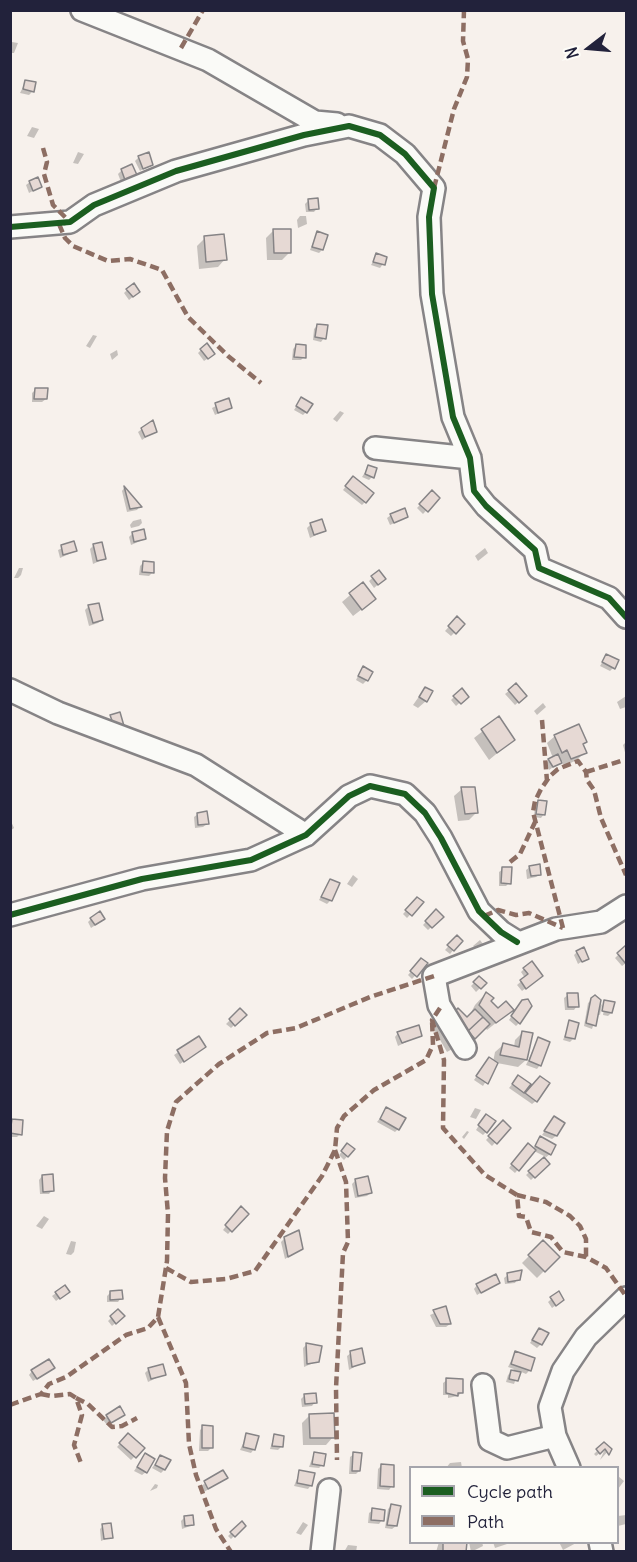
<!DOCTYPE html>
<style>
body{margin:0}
#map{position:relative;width:637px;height:1562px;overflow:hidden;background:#f7f1ec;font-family:Delius,sans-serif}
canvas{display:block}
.frame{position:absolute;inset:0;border:12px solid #22223b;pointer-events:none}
.legend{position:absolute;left:409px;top:1466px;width:210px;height:78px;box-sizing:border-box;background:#fdfcf7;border:2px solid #a5a5ac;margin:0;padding:8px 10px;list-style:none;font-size:18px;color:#22223b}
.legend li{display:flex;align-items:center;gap:12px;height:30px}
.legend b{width:30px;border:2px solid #a5a5ac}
.north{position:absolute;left:559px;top:18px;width:60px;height:60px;-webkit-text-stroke:4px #fdfcf7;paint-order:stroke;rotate:254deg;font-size:16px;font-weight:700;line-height:24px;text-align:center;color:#22223b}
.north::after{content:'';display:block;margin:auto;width:21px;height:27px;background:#22223b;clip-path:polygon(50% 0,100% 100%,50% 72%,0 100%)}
</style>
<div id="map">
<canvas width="637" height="1562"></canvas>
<div class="frame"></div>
<ul class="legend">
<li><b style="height:8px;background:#1b5e20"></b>Cycle path</li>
<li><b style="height:8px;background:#8d6e63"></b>Path</li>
</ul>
<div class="north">N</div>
</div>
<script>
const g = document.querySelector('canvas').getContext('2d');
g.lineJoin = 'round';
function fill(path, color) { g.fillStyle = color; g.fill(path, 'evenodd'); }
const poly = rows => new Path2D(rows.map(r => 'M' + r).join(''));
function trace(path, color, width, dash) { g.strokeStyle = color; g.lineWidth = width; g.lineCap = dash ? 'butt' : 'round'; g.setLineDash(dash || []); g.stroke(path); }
fill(poly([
 [12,42,18,43,14,53,10,53],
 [26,81,33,91,29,95,20,93],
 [32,127,39,129,34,138,27,136],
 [78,152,84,154,78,164,73,163],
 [139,157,152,164,140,171,135,161],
 [122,170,135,175,121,182,118,174],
 [30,182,40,187,29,193,26,185],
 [309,200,317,208,314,212,306,212,305,204],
 [300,216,306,216,307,224,298,228,297,220],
 [274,230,290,252,282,260,267,260,266,238],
 [317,233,322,250,319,253,310,250],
 [205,238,225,259,218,267,199,269,197,246],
 [377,255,383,264,380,268,371,265],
 [127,290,135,295,129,300,124,293],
 [318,325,324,338,321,342,313,340,314,329],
 [93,335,97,336,90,348,86,346],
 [296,346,304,357,301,360,292,360,293,349],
 [117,350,118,355,112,360,110,354],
 [201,350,210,357,204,361,198,353],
 [35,390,46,399,42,402,32,402,32,393],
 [301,399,306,412,303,415,294,410],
 [228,400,231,407,215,415,212,408],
 [340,411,344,413,337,422,333,419],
 [142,429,155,431,142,440,138,432],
 [369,466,372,477,369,480,362,477],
 [350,481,365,502,362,505,343,490],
 [124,488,140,506,137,510,127,512,122,491],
 [432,492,438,498,423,514,417,508],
 [391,515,407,517,390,525,387,518],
 [141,519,142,523,139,526,131,528,130,525,133,521],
 [311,524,325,531,310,538,307,528],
 [133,533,145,539,131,545,129,537],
 [73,543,76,551,60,558,58,550],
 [94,545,104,559,93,564,90,549],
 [485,548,488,553,478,561,475,556],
 [143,563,153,572,149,576,139,575,140,566],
 [19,568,23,568,21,575,18,578,14,578],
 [379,572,381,582,374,588,369,581],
 [363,584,366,606,353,616,342,602],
 [89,606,102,620,98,623,89,626,85,610],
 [457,618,463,624,451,636,445,631],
 [606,656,613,668,610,671,600,666],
 [360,672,367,680,363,684,356,680],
 [516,685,525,696,515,705,505,694],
 [425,688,426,701,418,708,413,705],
 [461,690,467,696,456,706,451,700],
 [626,696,626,707,620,709,617,702],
 [543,703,546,707,537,715,534,711],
 [498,719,513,740,489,760,474,738],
 [555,736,585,742,582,745,585,752,577,760,564,766,562,761,549,770,546,763,553,758,547,743],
 [626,742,626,756,623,745],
 [462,789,477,812,469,820,458,821,454,796],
 [538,802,544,814,541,818,534,817,535,805],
 [198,814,207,824,203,827,195,828,194,817],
 [10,819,14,828,10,831],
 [530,867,540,874,536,877,527,879,526,870],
 [503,869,509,883,506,886,499,886,499,872],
 [353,875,358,879,352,887,347,884],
 [330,880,331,900,327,904,319,900],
 [417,899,422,902,407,918,403,914],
 [436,911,442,917,428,930,423,925],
 [91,919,100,922,91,928,88,922],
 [457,937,461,941,450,954,445,950],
 [480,940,483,944,477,950,473,946],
 [626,947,626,963,622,966,615,958],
 [577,952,587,958,578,964,574,955],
 [421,960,426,964,412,979,408,975],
 [524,969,538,979,522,991,517,985,525,978,521,972],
 [479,978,485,983,476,992,471,986],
 [486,993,492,998,489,1001,498,1010,512,1010,487,1030,485,1027,471,1041,449,1019,467,1020,475,1005],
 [568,995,577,1006,574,1010,565,1010,564,998],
 [595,997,598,1008,602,1004,600,1015,597,1014,592,1029,584,1026,588,1003],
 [605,1002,611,1013,608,1016,603,1015],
 [519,1005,519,1023,516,1026,509,1020],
 [240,1010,245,1015,231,1028,226,1024],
 [442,1018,454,1048,447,1052,432,1026],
 [570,1022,574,1038,570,1042,563,1040],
 [523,1032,526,1060,518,1067,497,1063,483,1086,474,1080,486,1063,493,1062,495,1052,503,1045,514,1047,515,1040],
 [398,1033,421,1035,398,1046,395,1037],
 [199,1038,204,1047,180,1064,174,1055],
 [538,1039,540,1065,537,1069,526,1065],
 [518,1077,532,1087,536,1101,532,1104,509,1088],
 [475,1108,481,1110,476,1119,470,1117],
 [387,1109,398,1129,395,1132,377,1122],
 [483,1119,486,1132,483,1135,476,1130],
 [13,1120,20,1134,17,1137,10,1137],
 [503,1122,509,1128,492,1146,486,1140],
 [551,1122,556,1136,552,1139,542,1135],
 [467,1131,469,1132,464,1139,462,1137],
 [541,1138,550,1154,544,1159,548,1164,531,1180,526,1175,546,1157,534,1151,515,1173,509,1168,524,1149,533,1149],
 [348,1145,353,1150,344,1160,339,1155],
 [42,1176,52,1190,49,1194,40,1194,39,1180],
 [356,1180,370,1193,367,1196,355,1198,352,1184],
 [238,1211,247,1214,228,1234,223,1230],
 [44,1216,49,1219,42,1229,36,1226],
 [285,1238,301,1249,285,1259,281,1242],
 [71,1241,76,1242,74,1252,71,1255,66,1254],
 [543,1242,558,1257,537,1278,522,1263],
 [521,1272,515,1283,505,1284,504,1278,508,1275],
 [498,1282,477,1295,474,1289,477,1285],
 [56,1293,64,1295,56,1301,52,1296],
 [110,1293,121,1298,118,1302,107,1302,107,1296],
 [558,1293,559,1303,552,1308,548,1302],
 [445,1308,450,1324,446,1327,436,1327,430,1315],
 [118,1311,123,1316,112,1326,108,1321],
 [539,1329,541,1344,537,1348,530,1343],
 [307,1344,318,1361,304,1367,303,1348],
 [351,1353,363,1362,349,1370,347,1356],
 [515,1353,530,1370,526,1374,519,1371,514,1384,506,1382,508,1375,514,1369,508,1367],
 [149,1369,165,1374,148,1382,145,1373],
 [32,1371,50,1371,33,1381,29,1375],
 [447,1380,462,1392,458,1396,448,1398,448,1395,443,1395,443,1383],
 [305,1395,315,1402,312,1406,302,1407,301,1399],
 [119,1408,119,1418,107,1425,103,1420],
 [310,1415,333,1437,326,1445,303,1445,302,1423],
 [203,1427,211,1448,208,1451,199,1451,200,1430],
 [128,1435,143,1448,131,1460,117,1447],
 [247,1435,254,1449,251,1453,240,1450],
 [274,1436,282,1446,278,1450,270,1449],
 [604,1444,610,1449,600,1460,605,1449,596,1456,594,1454],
 [314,1453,322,1465,319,1468,309,1467],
 [354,1454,359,1471,356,1474,349,1474,350,1457],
 [145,1455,146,1472,142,1475,134,1471],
 [160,1457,164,1470,161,1473,152,1468],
 [461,1462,462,1468,446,1468,450,1463],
 [381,1466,392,1486,389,1490,377,1489,378,1469],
 [300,1471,311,1485,308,1489,294,1486],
 [222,1472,226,1478,204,1492,201,1486],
 [618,1476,624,1481,618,1489],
 [155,1484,158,1485,157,1488,150,1491],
 [391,1506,396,1526,392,1529,385,1528,388,1509],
 [373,1510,382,1520,379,1524,368,1523,369,1513],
 [626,1515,626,1524,618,1526,618,1516],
 [185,1517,193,1525,182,1529,181,1521],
 [303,1522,308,1525,301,1535,296,1533],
 [242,1523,244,1526,231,1539,228,1536],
 [103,1526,111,1537,101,1541,100,1529],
 [439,1542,465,1542,465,1552,436,1552],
 [469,1542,482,1542,483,1546,471,1552],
 [493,1542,513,1542,495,1548],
 [559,1542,578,1542,563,1550],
 [348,1545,357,1546,356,1552,344,1552]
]), '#0003');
const building = poly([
 [25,80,36,82,34,92,23,89,25,80],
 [149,152,153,165,143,169,138,156,149,152],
 [132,164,137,175,125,180,121,169,132,164],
 [38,177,42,187,33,191,29,181,38,177],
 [318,198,319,209,309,210,308,199,318,198],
 [273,229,291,229,291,253,274,253,273,229],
 [317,231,328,235,323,250,312,247,317,231],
 [224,234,227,260,206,262,204,236,224,234],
 [376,253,387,257,385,265,373,262,376,253],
 [134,283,140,292,133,297,126,289,134,283],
 [317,324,328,325,326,339,315,337,317,324],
 [207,343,215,354,208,359,200,349,207,343],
 [296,344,306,345,306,358,294,357,296,344],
 [35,388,48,388,47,399,34,399,35,388],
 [301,397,313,404,307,413,296,406,301,397],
 [229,398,232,408,218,413,215,403,229,398],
 [153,420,157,432,145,437,141,428,153,420],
 [368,465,377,468,374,478,365,474,368,465],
 [353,476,374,493,366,503,345,486,353,476],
 [124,486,142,507,130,509,124,486],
 [432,490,440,498,428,512,419,504,432,490],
 [405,508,408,517,394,523,390,514,405,508],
 [322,519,326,531,314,535,310,523,322,519],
 [144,529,146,539,134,542,132,532,144,529],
 [74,541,77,551,63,555,61,545,74,541],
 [102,542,106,559,97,561,93,544,102,542],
 [143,561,154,562,154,573,142,572,143,561],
 [379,570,386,579,378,585,371,576,379,570],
 [363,582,376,599,362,610,349,593,363,582],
 [99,603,103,620,93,623,88,605,99,603],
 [457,616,465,624,456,634,448,626,457,616],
 [606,654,619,660,615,669,602,662,606,654],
 [363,666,373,672,368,681,358,676,363,666],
 [516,683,527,696,519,703,508,690,516,683],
 [425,687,433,691,427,702,419,697,425,687],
 [462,688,469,697,461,704,453,696,462,688],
 [120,712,124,726,115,729,110,715,120,712],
 [499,716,515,740,497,753,481,729,499,716],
 [579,724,587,742,583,744,587,753,571,759,567,750,562,753,554,735,579,724],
 [558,754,562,763,553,767,548,759,558,754],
 [461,787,475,787,478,813,465,814,461,787],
 [538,800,547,801,545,815,536,814,538,800],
 [207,811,209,824,198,825,197,813,207,811],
 [540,864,541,875,531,876,529,866,540,864],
 [502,867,512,867,511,884,501,883,502,867],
 [330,879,340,883,332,901,321,897,330,879],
 [417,897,424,902,412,916,405,910,417,897],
 [436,909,444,917,432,928,425,921,436,909],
 [100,911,105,919,95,925,90,918,100,911],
 [457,935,463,941,454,951,447,945,457,935],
 [626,945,626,964,617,953,626,945],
 [584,947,589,959,582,962,576,951,584,947],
 [421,958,428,963,417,977,410,971,421,958],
 [532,961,543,976,526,989,520,980,528,974,523,968,532,961],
 [479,976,487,983,481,989,473,982,479,976],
 [486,992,494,998,491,1001,498,1008,506,1001,514,1010,496,1023,479,1005,486,992],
 [567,993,578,993,579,1007,568,1007,567,993],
 [595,995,601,1000,596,1026,586,1023,591,998,595,995],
 [528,999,532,1006,520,1024,511,1016,522,1000,528,999],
 [604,1000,615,1002,612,1013,602,1011,604,1000],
 [240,1008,247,1015,235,1026,229,1019,240,1008],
 [458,1008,467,1017,475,1009,483,1017,468,1031,452,1014,458,1008],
 [483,1017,490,1024,475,1039,468,1031,483,1017],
 [569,1020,579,1023,575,1039,565,1037,569,1020],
 [419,1025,422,1036,402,1043,397,1032,419,1025],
 [522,1031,533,1033,527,1060,500,1055,503,1043,519,1047,522,1031],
 [199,1036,206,1047,184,1062,177,1050,199,1036],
 [538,1037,550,1042,541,1066,529,1061,538,1037],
 [489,1057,498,1063,488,1084,476,1076,489,1057],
 [518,1075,531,1084,524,1093,512,1084,518,1075],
 [540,1076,550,1083,537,1102,525,1093,540,1076],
 [386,1107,406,1118,399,1130,380,1119,386,1107],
 [486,1114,496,1121,487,1133,478,1125,486,1114],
 [554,1116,565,1123,557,1136,544,1131,554,1116],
 [12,1119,23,1120,22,1135,10,1133,12,1119],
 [503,1120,511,1128,497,1144,488,1136,503,1120],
 [540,1136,556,1145,551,1155,535,1146,540,1136],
 [347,1143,355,1149,348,1157,341,1151,347,1143],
 [528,1143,536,1150,519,1171,511,1164,528,1143],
 [544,1157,550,1164,535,1178,528,1171,544,1157],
 [53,1174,54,1191,43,1192,42,1175,53,1174],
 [368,1176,372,1193,358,1196,355,1179,368,1176],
 [241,1206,249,1214,232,1232,225,1225,241,1206],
 [299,1230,303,1249,288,1257,284,1237,299,1230],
 [543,1240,560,1257,545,1272,528,1255,543,1240],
 [522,1270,520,1280,508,1282,507,1273,522,1270],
 [496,1274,500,1283,481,1293,476,1284,496,1274],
 [65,1285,70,1292,60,1299,55,1292,65,1285],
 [122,1290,123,1299,110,1300,110,1291,122,1290],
 [559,1291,564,1300,556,1306,550,1297,559,1291],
 [446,1306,451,1324,440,1324,433,1310,446,1306],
 [118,1309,125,1316,116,1324,110,1316,118,1309],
 [539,1328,549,1333,542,1345,532,1340,539,1328],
 [306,1343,322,1346,319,1362,307,1364,306,1343],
 [362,1348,365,1363,352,1367,350,1351,362,1348],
 [515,1351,535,1358,531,1371,511,1364,515,1351],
 [49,1359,55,1368,37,1379,31,1370,49,1359],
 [163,1364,166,1375,151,1379,148,1368,163,1364],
 [511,1370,521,1372,518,1381,509,1379,511,1370],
 [446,1378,463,1379,463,1393,458,1393,458,1396,446,1393,446,1378],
 [316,1393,317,1403,305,1404,304,1394,316,1393],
 [120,1406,125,1415,111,1423,106,1415,120,1406],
 [334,1413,335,1438,310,1438,309,1414,334,1413],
 [202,1425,213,1426,213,1448,202,1448,202,1425],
 [128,1433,145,1448,136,1458,119,1443,128,1433],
 [246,1433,259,1436,255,1450,243,1447,246,1433],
 [274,1434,284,1436,283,1447,272,1446,274,1434],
 [604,1442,612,1449,609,1455,605,1449,600,1454,596,1449,604,1442],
 [314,1452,326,1454,324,1466,312,1464,314,1452],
 [353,1452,362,1453,360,1471,352,1471,353,1452],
 [145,1453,155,1459,147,1473,137,1467,145,1453],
 [160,1455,171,1460,165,1470,155,1465,160,1455],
 [381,1464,394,1465,394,1487,380,1486,381,1464],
 [223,1470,228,1478,208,1489,204,1481,223,1470],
 [299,1470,315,1473,312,1486,297,1483,299,1470],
 [391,1504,401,1506,397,1526,387,1525,391,1504],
 [372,1508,385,1510,384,1521,371,1520,372,1508],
 [193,1515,194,1525,185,1526,184,1516,193,1515],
 [242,1521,246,1526,235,1537,230,1532,242,1521],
 [111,1523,113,1538,104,1539,102,1524,111,1523],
 [443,1542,467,1542,466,1552,443,1552,443,1542]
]);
fill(building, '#e6d9d4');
trace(building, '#868486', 1.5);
const minor = poly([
 [82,10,208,60,315,122,337,124],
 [10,227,70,222,94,205,176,171,304,135,349,126,380,135,405,154,434,188,429,217,432,294,453,417,470,458,474,491,486,506,535,550,539,568,609,598,626,617],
 [375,448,470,458],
 [10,690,58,713,196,765,306,835],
 [10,915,142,879,251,860,306,835,349,796,370,786,405,794,425,813,441,838,479,911,501,932,517,942],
 [465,1048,439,1005,434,976,556,929,601,922,626,906],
 [483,1385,490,1440,507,1448,555,1436],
 [569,1468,555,1436,550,1407,563,1371,586,1337,626,1298],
 [600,1542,602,1552],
 [322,1552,329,1490]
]);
trace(minor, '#868486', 26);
trace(minor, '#fafaf7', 21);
trace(poly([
 [181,48,203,10],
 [43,148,47,162,44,174,53,205,70,222,59,224,65,238,73,246,108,261,130,259,162,270,188,317,228,356,261,383],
 [434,188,454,109,467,77,468,59,463,41,464,10],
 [542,720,547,781],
 [586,772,621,761],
 [510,862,520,854,536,820],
 [484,916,498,910,516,915,529,913,563,928],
 [563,928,533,812,535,801,541,789,550,776,558,769,578,761,586,772,587,780,594,790,601,818,626,875],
 [440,1008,432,1020,444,1060,443,1128,485,1175,517,1195,519,1216,526,1217,531,1232,551,1237,563,1252,586,1257,606,1268,626,1296],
 [335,1150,346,1182,348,1242,343,1253,336,1388,337,1460],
 [517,1195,546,1202,570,1216,580,1226,586,1239,586,1257],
 [166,1268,191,1282,226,1279,255,1271,322,1176,335,1150,337,1128,344,1116,374,1090,426,1060,433,1045,432,1020],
 [158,1317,186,1383,189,1444,196,1475,216,1529,231,1552],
 [41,1394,51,1396,70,1394,76,1398,82,1415,74,1445,81,1463],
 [76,1398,88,1404,112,1427,122,1426,137,1418],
 [10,1405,41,1394,49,1384,66,1377,126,1335,148,1328,158,1317,167,1261,168,1214,165,1178,167,1131,176,1102,219,1064,267,1033,296,1028,370,997,434,976]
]), '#8d6e63', 4.5, [9, 4.5]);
trace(poly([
 [10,227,70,222,94,205,176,171,304,135,349,126,380,135,405,154,434,188,429,217,432,294,453,417,470,458,474,491,486,506,535,550,539,568,609,598,626,617],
 [10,915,142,879,251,860,306,835,349,796,370,786,405,794,425,813,441,838,479,911,501,932,517,942]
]), '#1b5e20', 6);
</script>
